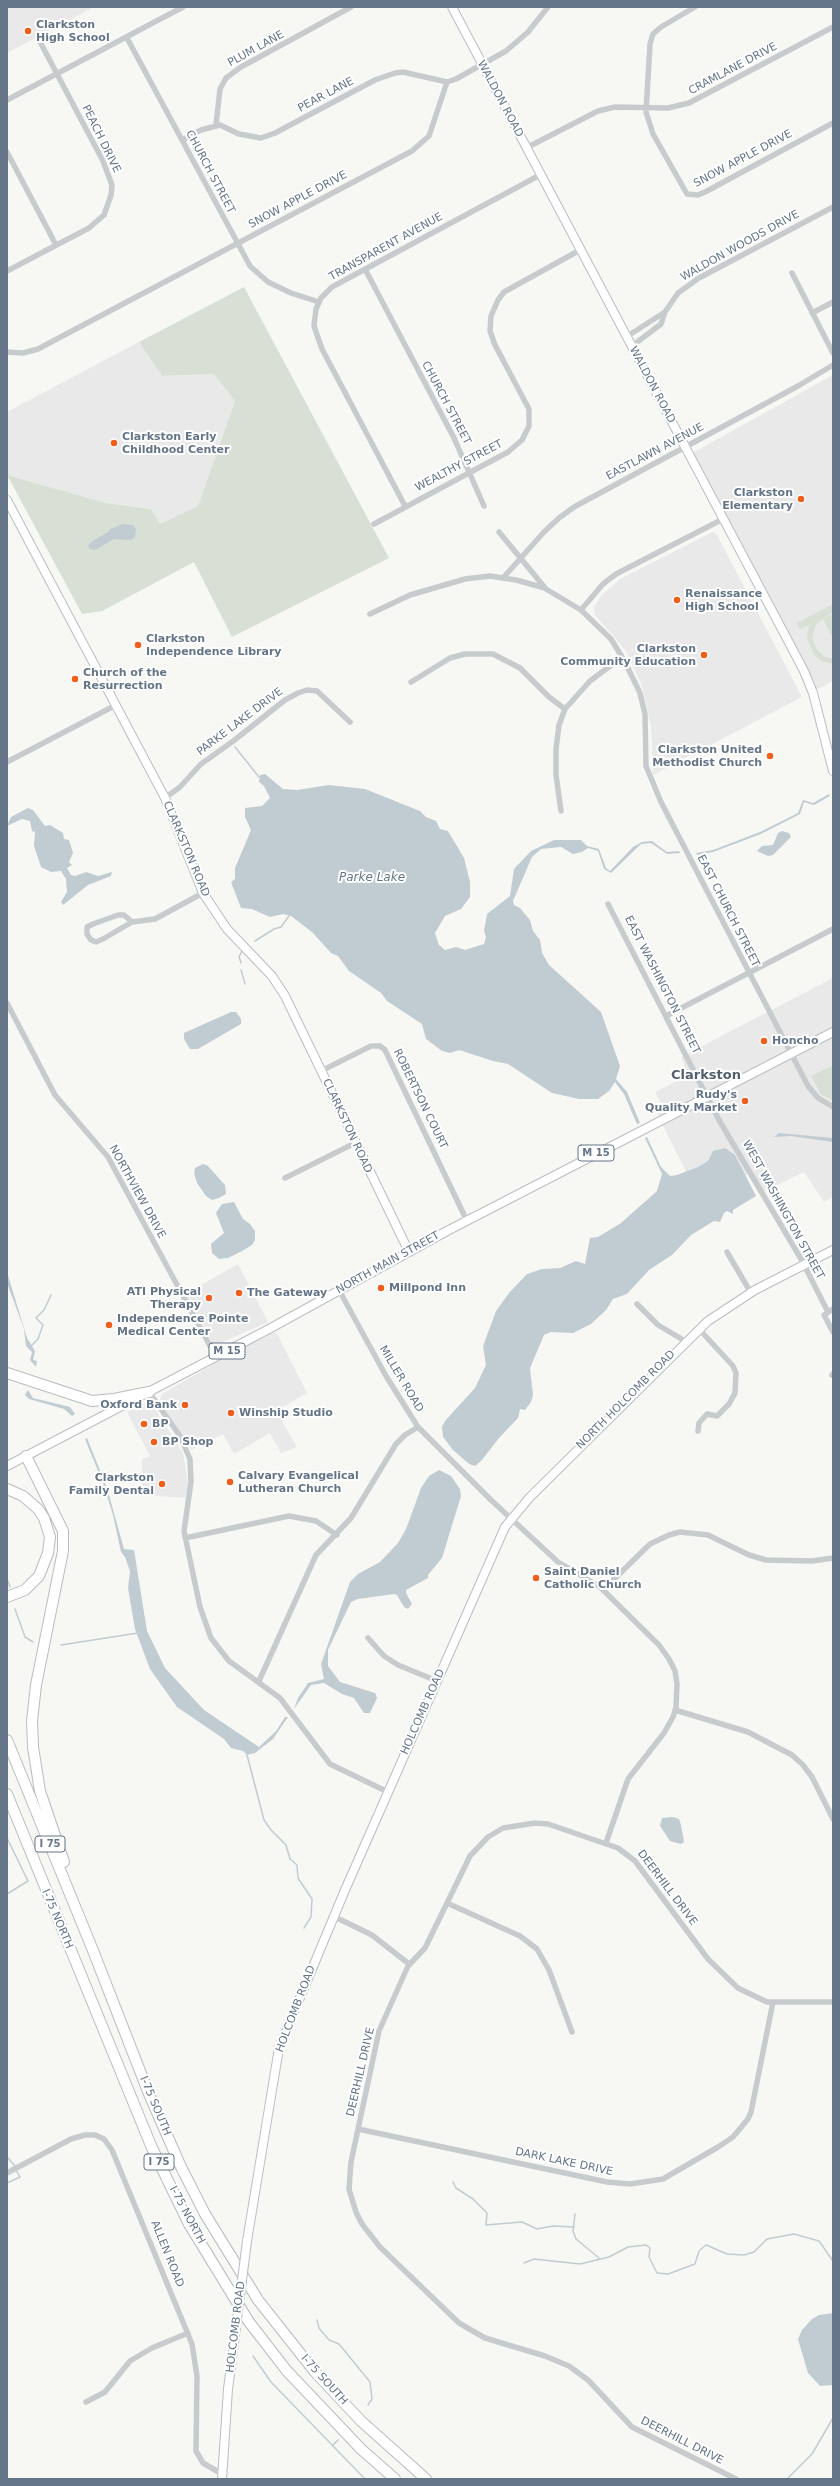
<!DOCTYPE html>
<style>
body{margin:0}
#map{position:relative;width:840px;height:2486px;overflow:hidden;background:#f7f8f4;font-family:"DejaVu Sans",sans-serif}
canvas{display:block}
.frame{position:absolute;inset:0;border:8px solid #647588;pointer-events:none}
</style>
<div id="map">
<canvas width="840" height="2486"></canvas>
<div class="frame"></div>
</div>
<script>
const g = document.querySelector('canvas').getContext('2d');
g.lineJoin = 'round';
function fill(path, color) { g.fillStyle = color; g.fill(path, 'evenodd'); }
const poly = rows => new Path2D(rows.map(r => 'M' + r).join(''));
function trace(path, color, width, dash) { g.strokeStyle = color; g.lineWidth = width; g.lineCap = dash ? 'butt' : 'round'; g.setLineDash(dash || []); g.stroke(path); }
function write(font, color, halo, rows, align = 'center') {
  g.font = font + ' "DejaVu Sans",sans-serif'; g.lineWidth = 4; g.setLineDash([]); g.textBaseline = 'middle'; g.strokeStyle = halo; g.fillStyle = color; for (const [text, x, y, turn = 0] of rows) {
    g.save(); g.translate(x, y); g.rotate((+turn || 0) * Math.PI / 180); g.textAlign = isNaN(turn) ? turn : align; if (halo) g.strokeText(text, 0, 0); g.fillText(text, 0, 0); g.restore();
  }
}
fill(poly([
 [7,7,94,7,7,53],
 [139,342,162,376,214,374,235,401,198,506,160,524,151,509,106,503,7,475,7,412],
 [833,375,833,681,814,691,689,455],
 [713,532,717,535,802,697,653,775,651,726,642,686,626,651,595,615,594,607,601,596,620,579],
 [833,978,833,1065,811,1076,821,1095,833,1100,833,1197,824,1202,804,1172,759,1194,748,1174,723,1187,696,1191,657,1114,665,1110,655,1092,689,1075,681,1057],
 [238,1264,268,1322,220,1343,212,1343,185,1294],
 [276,1332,307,1393,276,1411,297,1447,281,1453,270,1433,234,1454,223,1434,191,1450,162,1406,160,1399,162,1394,238,1350],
 [147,1402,151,1403,183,1453,188,1483,186,1498,142,1495,142,1459,150,1456,127,1412]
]), '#e8e9e8');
fill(poly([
 [244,287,389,558,232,637,194,562,102,611,82,614,7,475,106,503,151,509,160,524,198,506,235,401,214,374,162,376,139,342],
 [833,604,833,612,816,624,812,638,817,650,825,657,833,659,833,664,822,661,814,655,807,638,809,625,800,629,797,623],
 [833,614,833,638,823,619],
 [833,1065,833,1100,821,1095,811,1076]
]), '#d8e0d5');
fill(poly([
 [123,524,133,525,136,529,135,537,131,540,114,539,95,550,90,549,88,546,91,542,108,532,110,529],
 [265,774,283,789,297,790,329,785,365,789,420,811,426,817,436,821,440,829,448,831,464,858,470,882,470,897,461,909,445,916,435,933,439,945,445,950,456,947,465,950,484,944,486,937,484,931,487,914,510,896,514,869,531,851,554,840,581,840,587,846,599,849,606,868,610,871,633,847,642,842,652,841,667,852,679,851,680,853,667,854,651,843,641,844,611,873,604,869,598,851,588,848,582,852,573,854,561,847,541,849,532,857,513,901,514,905,520,908,530,920,533,931,540,940,542,953,549,965,601,1012,620,1066,616,1079,627,1092,640,1123,637,1124,624,1094,615,1082,609,1091,598,1099,579,1099,552,1093,508,1064,493,1061,459,1050,450,1053,442,1051,426,1039,422,1024,387,1001,381,993,349,971,338,956,331,953,312,932,291,916,283,914,270,917,252,909,241,908,231,882,235,879,235,868,251,830,245,817,245,808,262,806,270,798,264,786,259,782,260,775],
 [829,794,830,796,814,805,804,802,800,814,761,834,713,852,697,855,696,853,713,850,760,832,798,813,803,800,813,803],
 [28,808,33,810,45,826,50,825,63,833,64,839,69,840,73,853,69,862,72,865,67,868,71,875,75,876,86,872,98,876,112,872,111,876,88,885,63,905,61,902,67,892,66,879,61,871,51,872,41,867,34,846,35,832,32,831,30,821,22,819,7,826,11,817],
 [782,831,789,833,791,837,773,855,768,856,757,851,762,846,773,845,778,833],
 [231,1012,236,1012,241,1019,241,1024,198,1049,190,1049,184,1039,184,1033],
 [779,1133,833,1138,833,1142,791,1136,774,1137],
 [647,1137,661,1167,670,1176,677,1175,698,1167,708,1161,713,1151,725,1148,735,1155,756,1196,733,1210,733,1214,727,1211,724,1213,720,1222,714,1221,691,1235,672,1255,649,1270,627,1294,613,1299,606,1310,591,1324,573,1333,551,1332,544,1335,530,1368,533,1395,531,1402,525,1410,520,1409,518,1418,499,1438,482,1460,475,1466,469,1464,453,1450,443,1437,442,1427,445,1421,475,1388,486,1365,483,1346,496,1311,509,1293,527,1274,542,1269,560,1268,576,1261,585,1264,590,1238,598,1237,621,1223,657,1191,662,1174,645,1138],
 [203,1164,208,1166,225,1185,226,1194,219,1198,212,1200,206,1196,197,1183,194,1173,195,1168],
 [234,1202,243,1219,250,1224,255,1231,255,1240,252,1245,242,1251,228,1258,219,1259,212,1253,211,1244,224,1233,216,1213,222,1204],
 [7,1272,27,1338,35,1351,33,1360,37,1361,36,1367,30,1360,32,1352,26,1346,24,1329,7,1283],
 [28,1390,33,1398,70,1407,75,1414,72,1416,64,1409,29,1399,25,1395],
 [87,1438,107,1488,124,1549,134,1550,147,1631,165,1668,204,1710,259,1747,276,1731,285,1717,288,1717,273,1739,255,1753,247,1755,243,1751,231,1748,224,1739,177,1707,150,1669,135,1629,128,1588,130,1571,125,1557,121,1552,113,1515,103,1483,85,1439],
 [439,1470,451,1476,460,1489,461,1496,442,1558,428,1575,428,1578,406,1590,406,1593,412,1604,408,1609,404,1607,397,1595,394,1594,358,1599,351,1602,328,1650,328,1666,340,1682,375,1693,377,1698,370,1713,364,1713,354,1698,342,1694,324,1683,311,1685,294,1709,298,1698,308,1683,324,1679,321,1664,350,1582,358,1574,380,1562,398,1543,406,1529,421,1488,429,1476],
 [673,1817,679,1819,681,1825,684,1842,681,1844,670,1841,660,1826,662,1818],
 [833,2313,833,2385,820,2386,808,2373,798,2339,802,2330,812,2319,819,2315]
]), '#c1ccd2');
trace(poly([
 [235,747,259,777],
 [255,941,274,929,281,927,289,916],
 [241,963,239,957,242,951],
 [241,970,245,984],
 [31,1346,38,1339,43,1325,36,1318,44,1310,51,1295],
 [7,1579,10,1587],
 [15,1609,25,1637,33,1642],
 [61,1645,138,1633],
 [247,1755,264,1820,271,1830,286,1845,290,1859,297,1865,298,1878,312,1899,311,1917,304,1928],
 [7,1838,28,1881,7,1894],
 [7,2157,15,2166],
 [453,2182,456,2188,473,2199,487,2213,486,2225,522,2222,537,2229,553,2226,574,2227],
 [7,2183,20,2177,16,2170],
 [575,2214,573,2231,576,2239,599,2258],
 [524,2263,534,2259,580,2264,609,2257,628,2247,646,2245,650,2248,649,2257,657,2273,668,2274,695,2264,699,2251,706,2245,727,2254,744,2255,754,2252,767,2239,794,2234,819,2241,833,2261],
 [317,2320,319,2328,329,2340,339,2344,370,2382,372,2399,368,2405],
 [253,2356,271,2382,365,2479],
 [333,2445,338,2440],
 [787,2479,812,2454,833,2418]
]), '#c1ccd2', 1.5);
const secondary = poly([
 [452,7,804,671,813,693,833,771],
 [7,500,165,798,203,893,227,929,272,976,285,996,409,1252],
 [247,2241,279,2048,345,1890,505,1527,530,1497,708,1321,755,1290,833,1250],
 [222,2479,228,2389,235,2335]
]);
const primary = poly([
 [7,1466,269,1329,447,1231,833,1032]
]);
const highway = poly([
 [7,1373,92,1401,114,1399,149,1392],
 [26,1456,63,1531,63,1551,36,1685,32,1721,33,1747,40,1791,64,1862],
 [7,1489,23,1496,38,1509,44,1518,50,1537,48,1553,39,1576,25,1590,7,1597],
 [7,1740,92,1948,149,2094,181,2167,205,2214,258,2300,315,2372,361,2421,426,2479],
 [7,1794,152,2148,189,2224,249,2322,287,2371,361,2449,395,2479]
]);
trace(secondary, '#b9bec3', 10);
trace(primary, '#babec2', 10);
trace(highway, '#b9bcc0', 12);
trace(poly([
 [695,7,661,27,653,34,650,44,646,112,653,134,687,194,698,195,707,191,833,123],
 [127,38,250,266,268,282,291,293,319,302],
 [7,100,183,7],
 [216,125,220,89,226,78,241,67,351,7],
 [182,140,201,130,220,125,239,134,261,138,275,133,375,80,395,73,403,72,447,82,456,79,506,51,528,32,548,7],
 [526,148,598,111,615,107,668,108,689,103,833,27],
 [7,152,56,245],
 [365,269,454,438,484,506],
 [7,271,89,228,104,215,111,195,112,185,103,161,38,38],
 [792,273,833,353],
 [665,312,678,293,699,278,833,207],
 [812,313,833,302],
 [626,337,665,312,661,324,632,346],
 [7,352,23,353,38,349,412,151,429,136,447,82],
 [405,506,322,349,314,326,316,309,321,298,332,287,540,175],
 [374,524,508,452,522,440,529,426,529,409,495,345,490,331,491,316,498,300,504,292,580,250],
 [499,532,546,589,581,610,611,639,625,662,640,693,645,714,646,766,661,802,808,1086,818,1098,833,1107],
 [503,578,544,532,559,518,574,507,798,386,833,365],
 [581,610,603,584,616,574,723,519],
 [370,614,410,595,465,579,490,576,516,580,545,588],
 [411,682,450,658,465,654,493,654,520,668,549,697,565,709,559,725,556,749,556,775,561,811],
 [565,709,590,681,622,657],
 [7,762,116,705],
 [165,798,180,787,201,764,232,742,285,700,298,693,307,690,317,691,350,722],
 [608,904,719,1120,801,1259,828,1312],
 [132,922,124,915,118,915,93,924,87,927,87,934,91,940,96,942,103,939,132,922,155,919,203,893],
 [7,1003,55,1095,108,1157,216,1357],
 [666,1016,833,929],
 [321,1071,371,1046,380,1046,385,1050,467,1221],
 [285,1178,355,1143],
 [727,1252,751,1293],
 [339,1290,386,1376,418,1427,491,1500,558,1562,600,1587,659,1645,669,1659,675,1671,677,1684,676,1708,673,1717,664,1733,628,1779,606,1843],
 [637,1304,658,1325,685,1341],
 [833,1309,824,1315,833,1332],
 [832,1375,833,1374],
 [149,1392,180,1436,190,1459,191,1482,184,1531,200,1607,211,1638,229,1661,280,1698,330,1764,388,1792],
 [698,1431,699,1423,707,1414,717,1416,729,1404,735,1393,736,1373,733,1366,699,1329],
 [185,1538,289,1516,316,1521,337,1535],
 [603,1590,650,1544,669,1535,680,1532,708,1535,749,1555,766,1560,812,1561,833,1558],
 [368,1638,384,1656,398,1665,437,1681],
 [259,1681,316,1555,351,1518,396,1444,405,1435,418,1427],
 [675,1710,748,1732,792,1755,803,1765,812,1777,833,1819],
 [447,1903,520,1936,537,1949,549,1970,572,2032],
 [333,1916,372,1935,409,1964],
 [358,2129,607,2182,630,2184,663,2179,718,2147,733,2137,748,2119,751,2112,773,2002],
 [7,2173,71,2139,85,2135,95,2135,104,2139,112,2150,192,2344,197,2376,196,2451,203,2463,222,2474],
 [86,2402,105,2392,130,2361,152,2348,188,2333],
 [736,2479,632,2427,588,2380,569,2366,545,2356,485,2338,459,2323,380,2247,362,2224,356,2212,349,2189,351,2162,379,2031,408,1966,425,1948,470,1856,488,1837,503,1828,535,1823,548,1824,618,1848,635,1861,708,1959,738,1988,767,2002,833,2002]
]), '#c7cbce', 5.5);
trace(secondary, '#fff', 8);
trace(primary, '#fff', 8);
trace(highway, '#fff', 10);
const secondaryBridge = poly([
 [235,2335,247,2241]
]);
trace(secondaryBridge, '#b9bec3', 10, []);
trace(secondaryBridge, '#fff', 8);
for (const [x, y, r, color] of [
 [28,31,4,"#f05e1b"],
 [114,443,4,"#f05e1b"],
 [801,499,4,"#f05e1b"],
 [677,600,4,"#f05e1b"],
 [138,645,4,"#f05e1b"],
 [704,655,4,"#f05e1b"],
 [75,679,4,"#f05e1b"],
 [770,756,4,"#f05e1b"],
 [764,1041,4,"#f05e1b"],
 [745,1101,4,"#f05e1b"],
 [381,1288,4,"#f05e1b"],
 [239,1293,4,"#f05e1b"],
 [209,1298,4,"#f05e1b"],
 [109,1325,4,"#f05e1b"],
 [185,1405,4,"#f05e1b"],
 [231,1413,4,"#f05e1b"],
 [144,1424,4,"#f05e1b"],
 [154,1442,4,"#f05e1b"],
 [230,1482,4,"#f05e1b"],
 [162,1484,4,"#f05e1b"],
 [536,1578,4,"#f05e1b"]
]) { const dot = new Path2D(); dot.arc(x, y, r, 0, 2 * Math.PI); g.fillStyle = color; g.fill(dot); trace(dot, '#fff', 1.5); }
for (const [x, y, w] of [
 [596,1153,36],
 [227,1351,36],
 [50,1844,30],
 [159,2162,30]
]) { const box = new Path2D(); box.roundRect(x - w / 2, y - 8, w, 16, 3); g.fillStyle = '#fff'; g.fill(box); trace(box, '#647588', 1); }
write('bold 10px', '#647588', null, [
 ["M 15",596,1153],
 ["M 15",227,1351],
 ["I 75",50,1844],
 ["I 75",159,2162]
]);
write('bold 11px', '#647588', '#fff', [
 ["Clarkston",36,25],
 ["High School",36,38],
 ["Clarkston Early",122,437],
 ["Childhood Center",122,450],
 ["Clarkston",793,493,"right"],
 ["Elementary",793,506,"right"],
 ["Renaissance",685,594],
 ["High School",685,607],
 ["Clarkston",146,639],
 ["Independence Library",146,652],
 ["Clarkston",696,649,"right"],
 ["Community Education",696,662,"right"],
 ["Church of the",83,673],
 ["Resurrection",83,686],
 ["Clarkston United",762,750,"right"],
 ["Methodist Church",762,763,"right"],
 ["Honcho",772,1041],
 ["Rudy's",737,1095,"right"],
 ["Quality Market",737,1108,"right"],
 ["Millpond Inn",389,1288],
 ["ATI Physical",201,1292,"right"],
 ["Therapy",201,1305,"right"],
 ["The Gateway",247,1293],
 ["Independence Pointe",117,1319],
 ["Medical Center",117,1332],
 ["Oxford Bank",177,1405,"right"],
 ["Winship Studio",239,1413],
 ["BP",152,1424],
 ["BP Shop",162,1442],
 ["Calvary Evangelical",238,1476],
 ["Lutheran Church",238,1489],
 ["Clarkston",154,1478,"right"],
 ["Family Dental",154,1491,"right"],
 ["Saint Daniel",544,1572],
 ["Catholic Church",544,1585]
], 'left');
write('11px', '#647588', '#fff', [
 ["PLUM LANE",256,49,-29],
 ["CRAMLANE DRIVE",733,69,-28],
 ["PEAR LANE",326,95,-28],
 ["WALDON ROAD",500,99,62],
 ["PEACH DRIVE",101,139,64],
 ["SNOW APPLE DRIVE",743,159,-28],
 ["CHURCH STREET",210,172,62],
 ["SNOW APPLE DRIVE",298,200,-28],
 ["WALDON WOODS DRIVE",740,246,-29],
 ["TRANSPARENT AVENUE",386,247,-29],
 ["WALDON ROAD",652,385,62],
 ["CHURCH STREET",446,403,62],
 ["EASTLAWN AVENUE",655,452,-28],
 ["WEALTHY STREET",459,466,-28],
 ["PARKE LAKE DRIVE",240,722,-37],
 ["CLARKSTON ROAD",186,849,67],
 ["EAST CHURCH STREET",728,911,63],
 ["EAST WASHINGTON STREET",662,985,63],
 ["ROBERTSON COURT",420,1099,64],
 ["CLARKSTON ROAD",347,1126,65],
 ["NORTHVIEW DRIVE",137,1192,61],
 ["WEST WASHINGTON STREET",783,1210,61],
 ["NORTH MAIN STREET",388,1263,-29],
 ["MILLER ROAD",401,1379,59],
 ["NORTH HOLCOMB ROAD",626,1400,-45],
 ["HOLCOMB ROAD",423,1712,-66],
 ["DEERHILL DRIVE",667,1888,53],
 ["I-75 NORTH",57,1919,67],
 ["HOLCOMB ROAD",296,2009,-69],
 ["DEERHILL DRIVE",361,2072,-77],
 ["I-75 SOUTH",155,2106,67],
 ["DARK LAKE DRIVE",564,2162,12],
 ["I-75 NORTH",187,2215,62],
 ["ALLEN ROAD",167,2254,68],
 ["HOLCOMB ROAD",236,2327,-83],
 ["I-75 SOUTH",324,2380,48],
 ["DEERHILL DRIVE",682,2441,27]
]);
write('italic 12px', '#607783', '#fff', [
 ["Parke Lake",372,878]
]);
write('bold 13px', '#535f6c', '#fff', [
 ["Clarkston",706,1076]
]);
</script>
